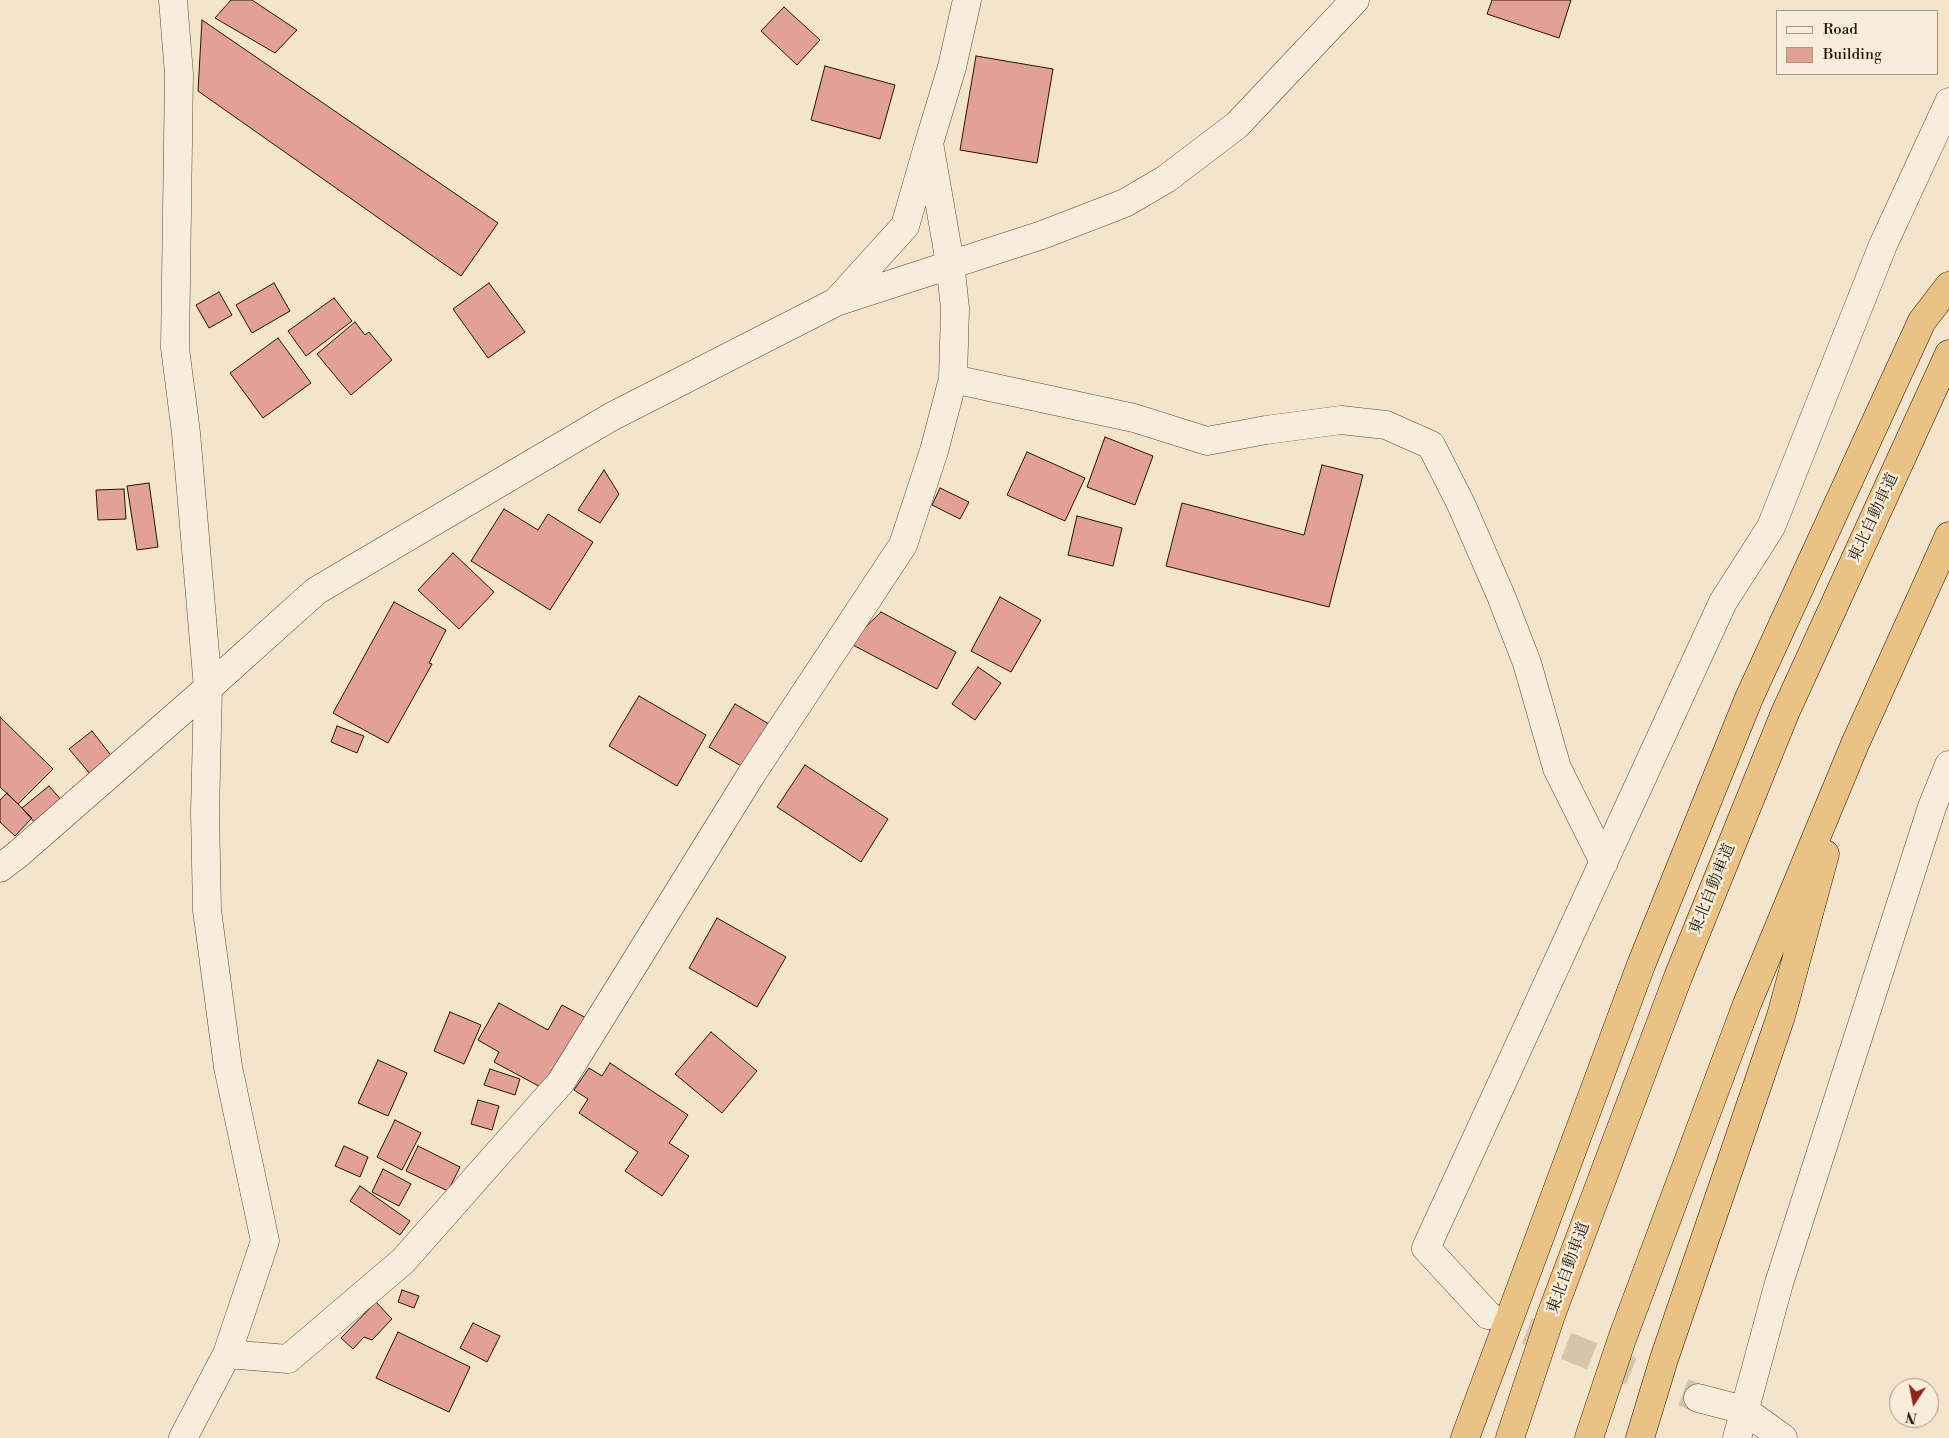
<!DOCTYPE html>
<meta charset="utf-8">
<style>
body{margin:0}
#map{position:relative;width:1949px;height:1438px;overflow:hidden;background:#f3e4cb;font-family:"Libre Bodoni",serif}
canvas{display:block}
.legend{position:absolute;left:1776px;top:10px;width:162px;height:65px;box-sizing:border-box;background:#f7eddd;border:1px solid #a39785;margin:0;padding:6px 9px;list-style:none;font-size:15px;color:#241602}
.legend li{display:flex;align-items:center;gap:10px;height:25px}
.legend b{width:25px;border:1px solid #a39785}
.north{position:absolute;left:1889px;top:1378px;width:50px;height:50px;box-sizing:border-box;background:#f7eddd;border:1px solid #a39785;border-radius:50%;rotate:191deg;font-size:14px;font-weight:700;line-height:20px;text-align:center;color:#241602}
.north::after{content:'';display:block;margin:auto;width:18px;height:22px;background:#8f2418;clip-path:polygon(50% 0,100% 100%,50% 72%,0 100%)}
</style>
<div id="map">
<canvas width="1949" height="1438"></canvas>
<ul class="legend">
<li><b style="height:6px;background:#f7eddd"></b>Road</li>
<li><b style="height:14px;background:#e2a097"></b>Building</li>
</ul>
<div class="north">N</div>
</div>
<script>
const g = document.querySelector('canvas').getContext('2d');
g.lineJoin = 'round';
function fill(path, color) { g.fillStyle = color; g.fill(path, 'evenodd'); }
const poly = rows => new Path2D(rows.map(r => 'M' + r).join(''));
function trace(path, color, width, dash) { g.strokeStyle = color; g.lineWidth = width; g.lineCap = dash ? 'butt' : 'round'; g.setLineDash(dash || []); g.stroke(path); }
function write(font, color, halo, rows, align = 'center') {
  g.font = font + ' "Libre Bodoni","Noto Serif JP",serif'; g.lineWidth = 5; g.setLineDash([]); g.textBaseline = 'middle'; g.strokeStyle = halo; g.fillStyle = color; for (const [text, x, y, turn = 0] of rows) {
    g.save(); g.translate(x, y); g.rotate((+turn || 0) * Math.PI / 180); g.textAlign = isNaN(turn) ? turn : align; if (halo) g.strokeText(text, 0, 0); g.fillText(text, 0, 0); g.restore();
  }
}
const building = poly([
 [231,0,252,0,297,30,275,53,215,18,231,0],
 [1492,0,1571,0,1559,38,1487,14,1492,0],
 [784,7,820,40,797,65,761,31,784,7],
 [202,20,498,223,461,276,198,91,202,20],
 [976,56,1053,69,1037,163,960,150,976,56],
 [825,66,895,85,880,139,811,120,825,66],
 [274,283,290,311,252,333,236,305,274,283],
 [489,283,525,332,488,358,453,309,489,283],
 [219,292,232,315,209,328,196,305,219,292],
 [334,298,352,321,306,356,288,331,334,298],
 [355,322,365,335,369,332,392,360,351,395,317,354,355,322],
 [278,338,311,383,263,418,230,373,278,338],
 [1105,437,1153,456,1135,505,1087,487,1105,437],
 [1027,452,1085,478,1065,521,1007,495,1027,452],
 [1322,465,1363,475,1329,607,1166,566,1182,503,1304,535,1322,465],
 [604,470,619,494,600,523,578,510,604,470],
 [149,483,158,547,137,550,127,486,149,483],
 [940,488,969,502,960,519,932,505,940,488],
 [124,489,126,519,98,520,96,490,124,489],
 [504,509,538,530,548,514,593,542,550,610,471,561,504,509],
 [1077,516,1122,528,1113,566,1068,555,1077,516],
 [453,553,494,592,459,629,418,590,453,553],
 [1000,597,1041,620,1011,672,971,651,1000,597],
 [394,602,446,630,429,663,432,664,388,743,333,713,394,602],
 [881,612,956,652,937,689,849,643,881,612],
 [978,667,1001,683,975,720,952,704,978,667],
 [639,696,706,735,677,786,609,746,639,696],
 [735,704,774,727,748,770,709,747,735,704],
 [0,717,53,769,18,804,0,787,0,717],
 [337,726,364,736,357,753,331,742,337,726],
 [92,731,113,758,91,775,69,749,92,731],
 [805,765,888,819,861,862,777,807,805,765],
 [49,786,63,802,36,824,22,808,49,786],
 [7,793,32,818,15,836,0,822,0,800,7,793],
 [717,918,786,957,757,1007,689,968,717,918],
 [499,1003,548,1030,562,1005,588,1019,548,1091,494,1062,499,1052,478,1040,499,1003],
 [450,1012,481,1025,464,1064,434,1051,450,1012],
 [711,1032,757,1071,722,1113,675,1074,711,1032],
 [378,1060,407,1073,388,1116,358,1103,378,1060],
 [610,1063,688,1115,669,1143,689,1156,662,1196,625,1171,638,1152,579,1113,588,1099,574,1090,589,1068,602,1076,610,1063],
 [490,1069,520,1079,515,1095,484,1085,490,1069],
 [478,1100,499,1106,492,1130,471,1124,478,1100],
 [395,1120,421,1133,402,1170,377,1157,395,1120],
 [344,1146,368,1157,360,1177,335,1166,344,1146],
 [418,1146,460,1167,448,1191,406,1171,418,1146],
 [383,1169,411,1184,399,1206,372,1192,383,1169],
 [360,1186,410,1221,400,1235,350,1201,360,1186],
 [402,1290,419,1296,414,1308,398,1302,402,1290],
 [376,1302,392,1319,372,1340,364,1337,353,1349,341,1338,376,1302],
 [473,1323,500,1336,487,1362,460,1348,473,1323],
 [398,1332,470,1367,449,1412,376,1378,398,1332]
]);
fill(building, '#e2a097');
trace(building, '#241602', 1);
trace(poly([
 [1488,1315,1698,1398]
]), '#d4c5ad', 28, [28, 14]);
const minor = poly([
 [173,0,179,74,175,348,186,433,208,688,205,813,207,910,228,1067,265,1241,227,1354,183,1438],
 [929,143,952,67,967,0],
 [953,379,1134,418,1207,441,1266,430,1341,420,1386,425,1431,445,1461,504,1501,596,1527,663,1557,768,1604,862],
 [0,868,17,855,208,688,316,591,611,417,836,302,1042,235,1125,203,1166,179,1237,125,1355,0],
 [1488,1315,1426,1248,1723,602,1771,527,1883,245,1949,102],
 [227,1354,288,1359,403,1261,561,1082,751,775,903,545,934,451,953,379,955,308,950,263,929,143,905,226,836,302],
 [1698,1398,1744,1410,1783,1438],
 [1737,1438,1779,1283,1932,807,1949,765]
]);
const motorway = poly([
 [1465,1438,1641,965,1749,698,1922,321,1949,286],
 [1510,1438,1551,1315,1678,977,1785,713,1949,354],
 [1589,1438,1622,1339,1747,1004,1855,744,1949,536],
 [1640,1438,1664,1359,1781,1016,1825,854]
]);
trace(minor, '#584a34', 29);
trace(motorway, '#241602', 29);
trace(minor, '#f7eddd', 28);
trace(motorway, '#eac286', 28);
write('16px', '#241602', '#f7eddd', [
 ["東北自動車道",1874,518,-65],
 ["東北自動車道",1713,889,-68],
 ["東北自動車道",1569,1268,-70]
]);
</script>
